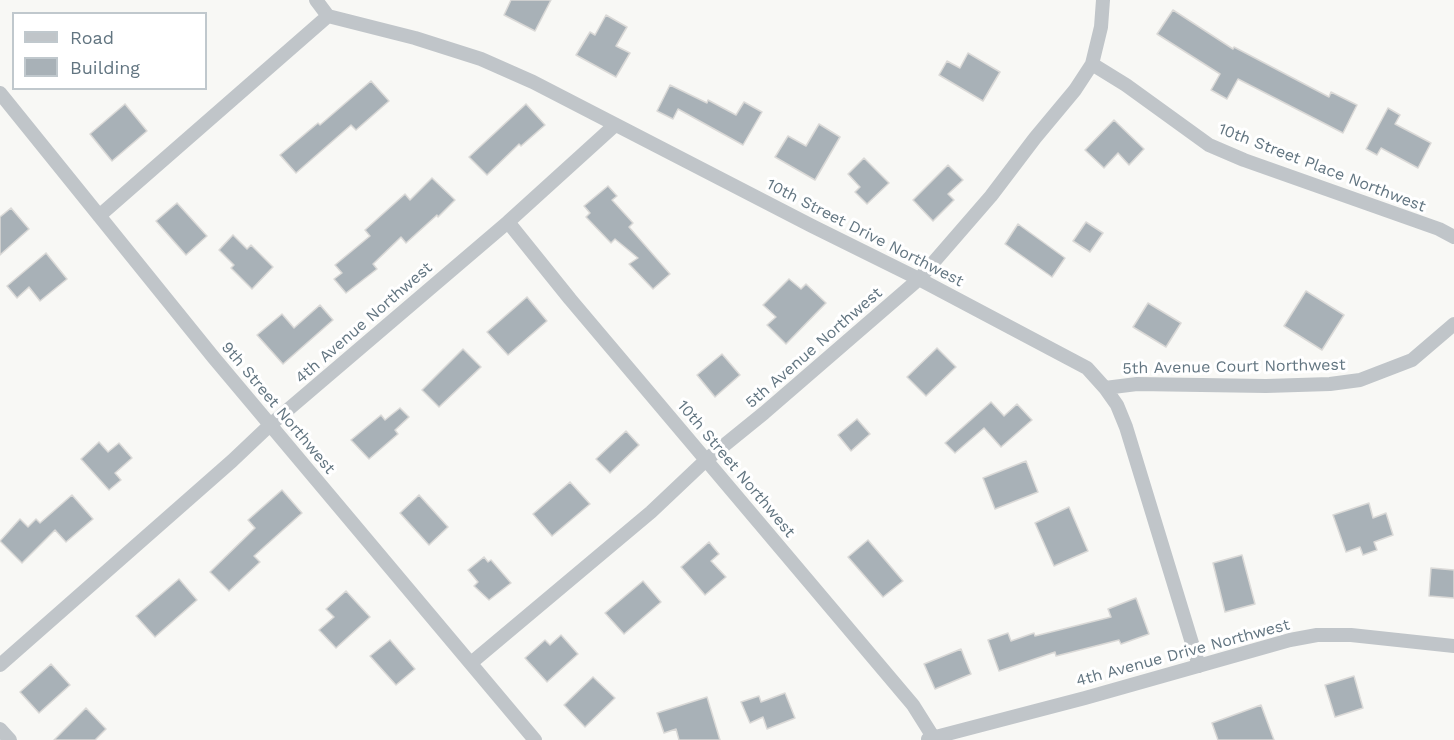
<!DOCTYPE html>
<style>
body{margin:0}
#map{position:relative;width:1454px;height:740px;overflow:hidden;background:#f8f8f5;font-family:"Work Sans",sans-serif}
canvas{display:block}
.legend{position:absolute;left:12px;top:12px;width:195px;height:78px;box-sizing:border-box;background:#fff;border:2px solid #c0c8cd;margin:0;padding:8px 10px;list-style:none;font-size:18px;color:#627581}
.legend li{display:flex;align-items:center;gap:12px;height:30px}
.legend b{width:30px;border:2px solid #c0c8cd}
</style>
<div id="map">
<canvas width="1454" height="740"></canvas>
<ul class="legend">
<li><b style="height:8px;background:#c0c5c9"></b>Road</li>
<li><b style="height:16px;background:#a8b1b7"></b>Building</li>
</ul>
</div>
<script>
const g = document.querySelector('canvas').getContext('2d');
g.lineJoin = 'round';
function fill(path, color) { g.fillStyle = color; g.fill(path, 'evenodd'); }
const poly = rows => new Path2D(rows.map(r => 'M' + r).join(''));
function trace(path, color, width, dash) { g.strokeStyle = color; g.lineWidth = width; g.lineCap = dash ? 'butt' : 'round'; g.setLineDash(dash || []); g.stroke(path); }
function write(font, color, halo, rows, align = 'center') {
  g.font = font + ' "Work Sans",sans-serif'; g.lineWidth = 6; g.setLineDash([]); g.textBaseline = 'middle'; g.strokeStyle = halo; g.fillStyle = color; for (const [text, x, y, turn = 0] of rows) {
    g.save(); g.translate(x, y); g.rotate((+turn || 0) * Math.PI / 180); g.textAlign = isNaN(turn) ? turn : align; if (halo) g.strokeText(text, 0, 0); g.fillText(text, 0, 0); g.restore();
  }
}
const building = poly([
 [511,0,551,0,535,31,504,15,511,0],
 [1173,10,1233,49,1234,47,1329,97,1331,92,1357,105,1343,133,1238,79,1227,99,1211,90,1220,74,1157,34,1173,10],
 [606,15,627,27,616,46,630,53,616,77,576,55,590,32,595,35,606,15],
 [968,53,1000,72,983,101,939,75,947,61,960,68,968,53],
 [371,81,389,101,356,130,351,125,296,173,280,155,318,123,320,125,371,81],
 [670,85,707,103,708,100,736,115,744,102,762,112,743,145,678,109,673,119,657,111,670,85],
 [125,104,147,131,112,161,90,134,125,104],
 [526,104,545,125,521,146,519,144,487,175,469,157,526,104],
 [1388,108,1400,115,1395,124,1431,143,1418,168,1381,148,1377,155,1366,149,1388,108],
 [1114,120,1144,149,1129,165,1118,153,1104,168,1085,150,1114,120],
 [819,124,840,137,815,180,775,157,788,136,806,146,819,124],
 [864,158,889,183,867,204,855,192,860,187,848,174,864,158],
 [948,165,963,180,948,194,954,200,933,221,913,200,948,165],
 [432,178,455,200,438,217,437,215,406,243,401,237,373,264,377,269,346,293,334,279,342,273,335,265,370,236,365,230,405,194,410,200,432,178],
 [608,186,617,196,612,200,633,223,629,227,670,274,653,289,629,264,638,258,615,239,611,243,586,217,590,213,584,206,608,186],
 [177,203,207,236,186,255,156,221,177,203],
 [11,208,29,229,0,255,0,217,11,208],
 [1086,222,1103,233,1090,252,1073,241,1086,222],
 [1018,224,1065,258,1052,277,1005,244,1018,224],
 [233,235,247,249,251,245,273,267,252,289,231,268,234,265,219,250,233,235],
 [46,253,67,279,40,301,29,287,17,298,7,286,46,253],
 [789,279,801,289,806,284,826,303,786,344,767,325,776,317,763,305,789,279],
 [1306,291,1344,315,1322,350,1284,326,1306,291],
 [527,297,547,321,508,355,487,332,527,297],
 [1148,303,1181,323,1166,347,1133,327,1148,303],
 [320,305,333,320,283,364,257,335,282,314,294,328,320,305],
 [937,348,956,367,926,396,907,377,937,348],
 [463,349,481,367,439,407,422,390,463,349],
 [722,354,740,375,715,397,697,375,722,354],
 [991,402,1004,416,1017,404,1032,420,1001,447,984,428,955,453,945,443,991,402],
 [400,408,409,417,395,430,398,434,369,459,351,440,381,415,385,420,400,408],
 [857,419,870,434,851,451,838,435,857,419],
 [626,431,639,445,610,473,596,459,626,431],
 [99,442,108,452,119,443,132,458,115,473,121,480,109,490,81,459,99,442],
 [1026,461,1038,492,995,509,983,478,1026,461],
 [570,482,590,504,552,536,533,514,570,482],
 [282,490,302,513,254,556,260,562,229,591,210,572,255,528,248,520,282,490],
 [72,495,93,519,66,542,55,530,22,563,0,541,20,519,28,527,36,519,40,523,72,495],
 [419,495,448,527,429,545,400,513,419,495],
 [1369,503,1373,518,1386,513,1393,535,1374,542,1377,550,1363,555,1360,547,1346,552,1333,515,1369,503],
 [1069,507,1088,551,1054,566,1035,523,1069,507],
 [868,540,903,581,883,597,848,557,868,540],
 [709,542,719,554,711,561,726,577,705,595,681,567,709,542],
 [1242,555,1255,604,1225,612,1213,563,1242,555],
 [484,557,488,562,491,560,511,583,489,600,474,586,478,582,468,570,484,557],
 [1431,568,1454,570,1454,598,1429,596,1431,568],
 [179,579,197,600,155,637,136,616,179,579],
 [643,581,661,602,624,634,605,613,643,581],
 [346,591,370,617,336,648,319,630,334,617,326,609,346,591],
 [1136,598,1149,634,1121,644,1119,640,1056,656,1055,652,999,671,988,640,1008,633,1011,641,1034,633,1035,636,1111,617,1108,609,1136,598],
 [561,635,578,654,547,682,525,658,545,640,550,645,561,635],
 [390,640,415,669,396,685,370,656,390,640],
 [961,649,971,674,935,689,924,664,961,649],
 [51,664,70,685,39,713,20,692,51,664],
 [1354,676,1363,708,1335,717,1325,685,1354,676],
 [593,677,615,698,585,727,564,705,593,677],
 [785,693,795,718,767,729,763,717,750,723,741,702,759,696,761,702,785,693],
 [707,697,720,740,679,740,676,729,664,733,657,713,707,697],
 [1261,705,1274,740,1218,740,1212,723,1261,705],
 [86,708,106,729,95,740,54,740,86,708]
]);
fill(building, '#a8b1b7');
trace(building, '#dad9d7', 1.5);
trace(poly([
 [316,0,328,16],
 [328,16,415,38,481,59,533,82,812,226,919,279,1087,368,1105,388,1117,405,1126,427,1199,666],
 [1092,64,1126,85,1209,145,1244,160,1439,229,1454,237],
 [0,93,214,358,535,740],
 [99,216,328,16],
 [508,222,570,299,913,705,935,740],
 [1105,388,1137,384,1266,386,1330,384,1360,380,1412,360,1454,324],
 [471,663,651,512,706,460,764,413,919,279,991,196,1035,138,1075,90,1092,64,1101,27,1103,0],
 [0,665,232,461,270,425,508,222,615,125],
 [0,729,10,740],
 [928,739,1085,698,1290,640,1317,635,1351,635,1454,646]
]), '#c0c5c9', 14);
write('16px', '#627581', '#fff', [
 ["10th Street Place Northwest",1322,168,21],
 ["10th Street Drive Northwest",865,233,27],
 ["4th Avenue Northwest",364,323,-41],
 ["5th Avenue Northwest",814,348,-41],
 ["5th Avenue Court Northwest",1234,367,-1],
 ["9th Street Northwest",278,408,50],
 ["10th Street Northwest",736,469,50],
 ["4th Avenue Drive Northwest",1183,653,-15]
]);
</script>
